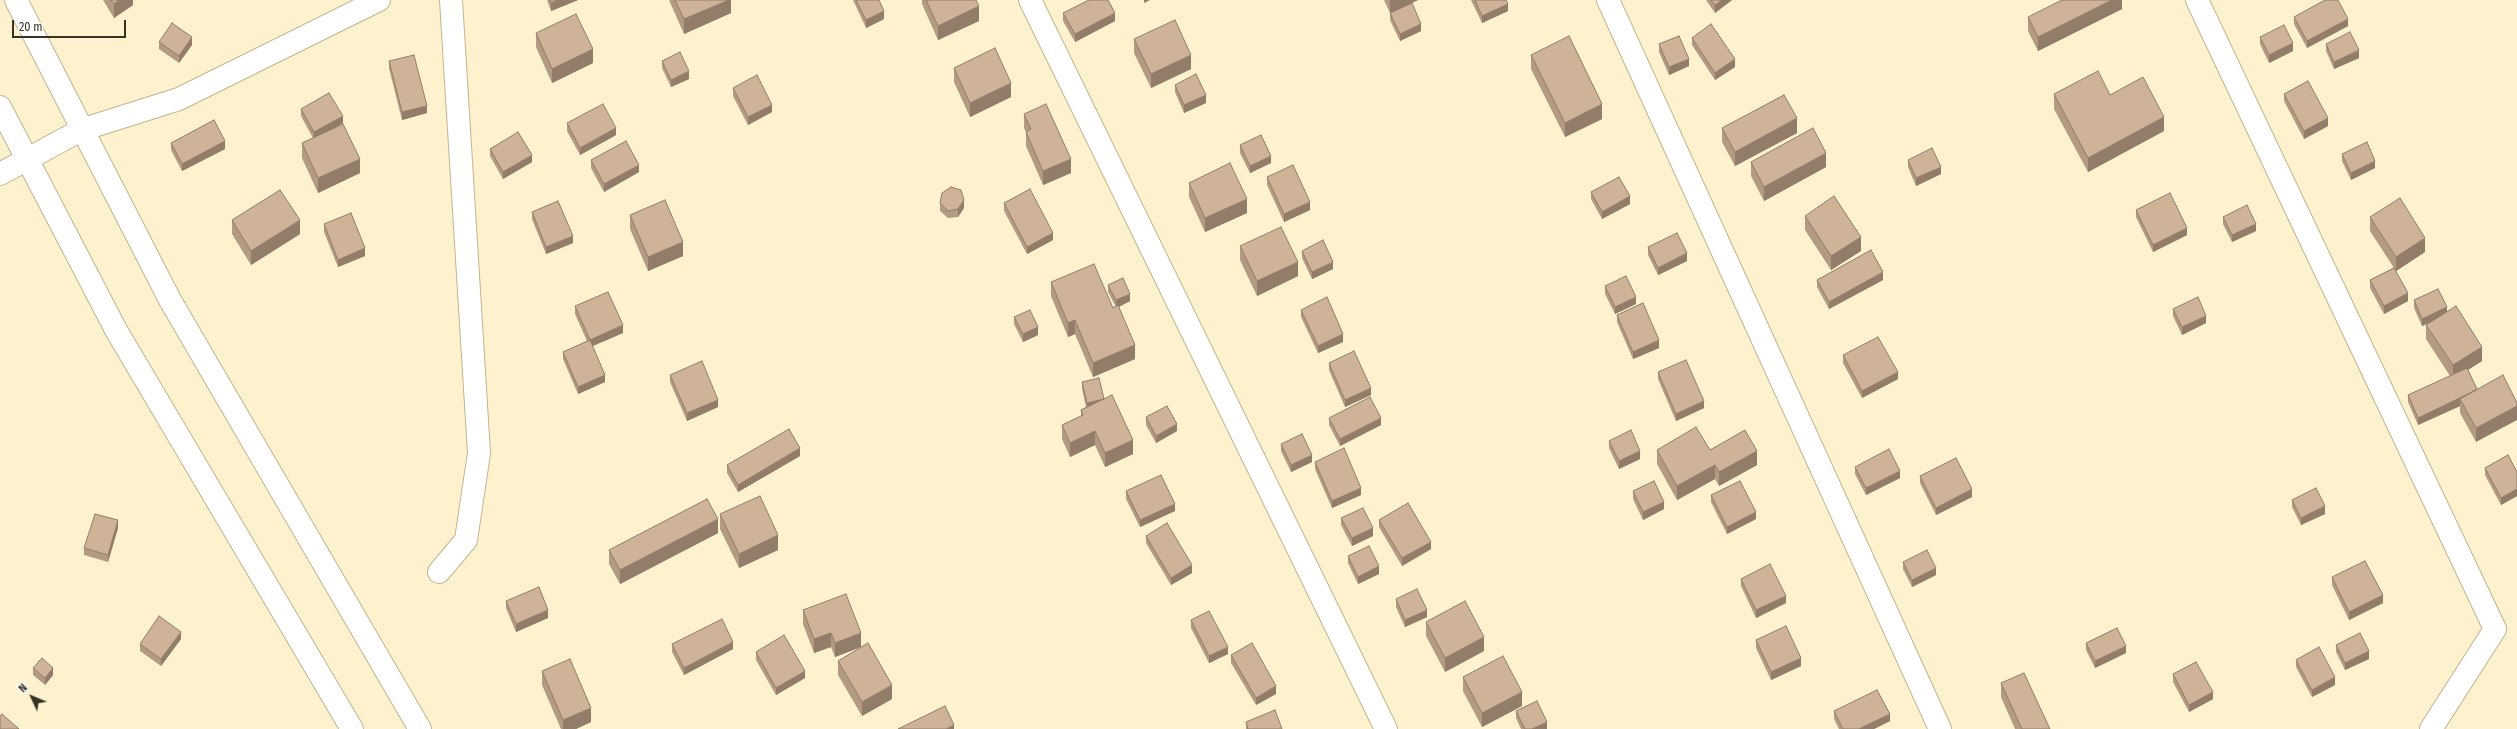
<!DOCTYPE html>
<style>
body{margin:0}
#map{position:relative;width:2517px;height:729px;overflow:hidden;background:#fdf2cd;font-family:"Fira Sans Condensed",sans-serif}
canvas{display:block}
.north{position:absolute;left:12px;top:677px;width:40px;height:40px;-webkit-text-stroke:3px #fff;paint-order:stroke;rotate:314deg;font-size:11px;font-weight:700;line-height:16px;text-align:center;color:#373324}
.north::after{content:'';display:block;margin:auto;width:14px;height:18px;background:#373324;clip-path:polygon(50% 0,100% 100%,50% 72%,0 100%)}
.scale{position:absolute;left:12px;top:20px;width:114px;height:18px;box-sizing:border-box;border:2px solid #373324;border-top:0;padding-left:5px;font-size:12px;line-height:14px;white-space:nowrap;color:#373324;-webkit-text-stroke:3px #fff;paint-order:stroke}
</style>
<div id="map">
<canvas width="2517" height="729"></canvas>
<div class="north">N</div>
<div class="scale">20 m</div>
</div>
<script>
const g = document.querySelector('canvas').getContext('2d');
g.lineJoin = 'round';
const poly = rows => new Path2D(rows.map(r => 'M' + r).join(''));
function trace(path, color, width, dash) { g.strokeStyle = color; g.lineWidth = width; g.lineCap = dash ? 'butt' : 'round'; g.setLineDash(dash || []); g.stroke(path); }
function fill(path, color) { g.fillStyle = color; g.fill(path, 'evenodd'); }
const street = poly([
 [1030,0,1386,729],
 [1608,0,1940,729],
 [2197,0,2495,629,2431,729],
 [0,174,81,130,179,99,379,0],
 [439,572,466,540,479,453,451,0]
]);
const secondary = poly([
 [16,0,170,300,420,729],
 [0,107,116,330,352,729]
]);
trace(street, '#c0b592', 24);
trace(secondary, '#c0b592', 24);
trace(street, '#fff', 22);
trace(secondary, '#fff', 22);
fill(poly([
 [103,0,133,0,133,5,114,18],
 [547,0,578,0,551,11],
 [669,0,731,0,731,13,684,34],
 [853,0,879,0,884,19,866,28],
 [922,0,976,0,979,21,938,40,922,4],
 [1384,0,1418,0,1412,3,1421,31,1400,41,1390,20,1390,13],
 [1471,0,1506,0,1508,11,1482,23],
 [1706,0,1732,0,1715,13],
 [2122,0,2122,9,2038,51,2028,31,2028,17],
 [1063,13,1115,21,1075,42,1063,21],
 [2294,17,2348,26,2307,48,2294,24],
 [536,33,593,63,552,83,536,47],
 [2260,37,2293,51,2269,63,2260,44],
 [1692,38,1735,67,1715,80,1692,45],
 [1134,39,1191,69,1151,88,1134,53],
 [159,42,192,45,179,63,159,49],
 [1659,44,1689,66,1669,75,1659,52],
 [2326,44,2359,58,2334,69,2326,51],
 [1531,55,1602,119,1565,137,1531,69],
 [389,61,427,113,402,120,389,68],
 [662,61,689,79,671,87,662,68],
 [954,68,1011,97,970,117,954,82],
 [1175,85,1206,103,1184,113,1175,92],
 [733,88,772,112,748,125,733,96],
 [2054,94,2110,95,2164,131,2088,172,2054,109],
 [2284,94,2328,126,2304,139,2284,101],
 [301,109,343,123,336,127,360,173,318,193,302,158,302,143,313,138,301,116],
 [1024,114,1071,173,1043,185,1026,146,1026,132,1024,128],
 [567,123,616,135,580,155,567,131],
 [1722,128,1797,133,1735,166,1722,142],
 [171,143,225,149,182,171,171,150],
 [1240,145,1271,163,1250,173,1240,153],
 [490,149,532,162,503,179,490,156],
 [2342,154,2375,168,2351,180,2342,161],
 [591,160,639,172,604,192,591,168],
 [1908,160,1941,174,1916,186,1908,167],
 [1751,162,1826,167,1764,201,1751,176],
 [1267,177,1310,210,1284,222,1267,185],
 [1189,183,1247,213,1205,232,1189,197],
 [1591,192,1630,204,1602,219,1591,199],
 [940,203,964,208,958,217,948,218,940,211],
 [1004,203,1053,240,1027,254,1004,211],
 [2136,210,2187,235,2153,252,2136,217],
 [532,212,573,243,546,254,532,219],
 [630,215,683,256,648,271,630,229],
 [1805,216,1861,251,1831,270,1805,230],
 [2223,217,2256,231,2232,242,2223,224],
 [2370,217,2425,252,2396,271,2408,301,2384,314,2370,288,2370,280,2394,268,2370,231],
 [232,220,300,234,251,265,232,234],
 [324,224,365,256,338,267,324,232],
 [1240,246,1298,276,1257,296,1240,260],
 [1648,247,1687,261,1658,275,1648,255],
 [1302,251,1333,269,1312,279,1302,258],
 [1817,280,1883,280,1829,309,1817,287],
 [1051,282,1113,308,1116,307,1108,292,1108,285,1130,301,1119,307,1135,359,1093,377,1075,334,1068,337,1051,296],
 [1605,286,1636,304,1615,314,1605,294],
 [2414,300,2447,312,2482,361,2468,370,2477,389,2476,442,2460,413,2460,406,2418,425,2408,402,2408,395,2450,376,2426,339,2426,325,2433,321,2422,326,2414,308],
 [575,306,623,333,593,346,605,382,578,394,563,359,563,352,587,341,575,314],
 [2173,309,2206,323,2182,335,2173,316],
 [1301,310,1343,342,1318,353,1301,317],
 [1617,315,1659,348,1633,359,1617,322],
 [1014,317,1038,335,1023,342,1014,324],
 [1843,355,1898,379,1862,398,1843,363],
 [1329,363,1371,395,1345,407,1329,370],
 [1658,372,1704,408,1676,421,1658,379],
 [670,375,718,407,687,421,670,382],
 [1082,382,1104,399,1133,454,1105,467,1095,445,1070,457,1062,439,1062,425,1081,416,1081,410,1086,407,1082,389],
 [1146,417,1177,431,1156,443,1146,425],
 [1329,418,1381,425,1340,446,1329,425],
 [1609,441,1640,459,1619,469,1609,448],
 [1281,444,1312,462,1291,472,1281,451],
 [1657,450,1710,450,1757,465,1719,486,1715,479,1677,500,1657,464],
 [800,456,738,492,727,473,727,465],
 [1315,462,1361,495,1332,508,1315,469],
 [1855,467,1900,478,1866,495,1855,474],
 [2485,468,2517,472,2517,496,2501,505,2485,475],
 [1920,476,1972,497,1936,515,1920,483],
 [1126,491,1175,511,1140,527,1126,499],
 [1633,491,1664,509,1643,520,1633,499],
 [1711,495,1756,519,1727,534,1711,502],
 [2292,500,2325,514,2301,525,2292,507],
 [720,514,778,550,739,568,720,529],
 [1341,518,1373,536,1352,546,1341,525],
 [1379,520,1431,549,1402,566,1379,527],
 [118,528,108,562,84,555,84,548],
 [718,533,620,584,609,564,609,550],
 [1146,536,1192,573,1171,585,1146,543],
 [1348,556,1379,574,1358,584,1348,563],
 [1903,562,1936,575,1912,587,1903,569],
 [2332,577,2383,603,2349,620,2332,585],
 [1741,579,1786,603,1756,618,1741,586],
 [1396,599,1427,617,1405,627,1396,607],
 [506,601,548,618,516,632,506,608],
 [803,610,861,647,835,657,831,647,814,653,803,624],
 [1191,620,1228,654,1209,663,1191,628],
 [1426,622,1484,651,1445,672,1426,636],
 [181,639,161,666,140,651,140,644],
 [1756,640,1801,666,1771,680,1756,648],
 [2086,643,2126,653,2095,668,2086,650],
 [672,644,733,649,684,675,672,652],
 [2336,645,2369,659,2345,670,2336,652],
 [756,652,805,678,776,695,756,660],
 [1231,655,1276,694,1256,705,1231,663],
 [2296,660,2335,685,2312,697,2296,667],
 [838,661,892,699,862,716,838,675],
 [33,668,53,675,45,685,33,675],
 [542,671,591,722,576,729,561,729,542,685],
 [2173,674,2213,699,2189,712,2173,682],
 [1463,677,1522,706,1482,727,1463,691],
 [2001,683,2050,729,2015,729,2001,697],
 [1516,711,1547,729,1521,729,1516,718],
 [1834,711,1890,721,1874,729,1839,729,1834,719],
 [1246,722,1282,729,1246,729]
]), '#b29a83');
fill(poly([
 [119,0,133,0,133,5,114,18,114,4],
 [559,0,578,0,551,11,551,3],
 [729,0,731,0,731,13,684,34,684,19],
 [1144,0,1150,0,1144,3],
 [1390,0,1418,0,1390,13],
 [1722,0,1732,0,1715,13,1715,5],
 [2112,0,2122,0,2122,9,2038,51,2038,37],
 [1508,4,1508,11,1482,23,1482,16],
 [979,6,979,21,938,40,938,26],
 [884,11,884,19,866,28,866,20],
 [1115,13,1115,21,1075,42,1075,34],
 [2348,19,2348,26,2307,48,2307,41],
 [1421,24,1421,31,1400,41,1400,34],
 [192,37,192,45,179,63,179,56],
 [2293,43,2293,51,2269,63,2269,55],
 [593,49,593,63,552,83,552,69],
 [2359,50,2359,58,2334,69,2334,62],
 [1191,55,1191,69,1151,88,1151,74],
 [1689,59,1689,66,1669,75,1669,67],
 [1735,59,1735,67,1715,80,1715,73],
 [689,71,689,79,671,87,671,80],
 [1011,83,1011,97,970,117,970,103],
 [1206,95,1206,103,1184,113,1184,105],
 [1602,104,1602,119,1565,137,1565,123],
 [772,105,772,112,748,125,748,117],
 [427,106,427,113,402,120,402,112],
 [343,116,343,123,314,139,314,132],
 [2164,117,2164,131,2088,172,2088,158],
 [1797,118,1797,133,1735,166,1735,152],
 [2328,118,2328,126,2304,139,2304,131],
 [616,128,616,135,580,155,580,148],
 [225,141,225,149,182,171,182,164],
 [1826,153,1826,167,1764,201,1764,187],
 [532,155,532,162,503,179,503,172],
 [1271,156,1271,163,1250,173,1250,166],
 [360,159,360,173,318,193,318,178],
 [1071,159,1071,173,1043,185,1043,171],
 [2375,161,2375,168,2351,180,2351,173],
 [639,165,639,172,604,192,604,184],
 [1941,167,1941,174,1916,186,1916,178],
 [1630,196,1630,204,1602,219,1602,212],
 [1247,199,1247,213,1205,232,1205,218],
 [964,200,964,208,958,217,958,209],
 [1310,202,1310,210,1284,222,1284,214],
 [300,220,300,234,251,265,251,251],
 [2256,224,2256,231,2232,242,2232,235],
 [2187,228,2187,235,2153,252,2153,245],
 [1053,233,1053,240,1027,254,1027,247],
 [573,236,573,243,546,254,546,247],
 [1861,237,1861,251,1831,270,1831,256],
 [2425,238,2425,252,2396,271,2396,257],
 [683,242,683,256,648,271,648,257],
 [365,248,365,256,338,267,338,260],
 [1687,253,1687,261,1658,275,1658,268],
 [1298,262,1298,276,1257,296,1257,281],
 [1333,262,1333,269,1312,279,1312,272],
 [1883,272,1883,280,1829,309,1829,302],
 [2408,293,2408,301,2384,314,2384,306],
 [1130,294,1130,301,1116,308,1116,300],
 [1636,297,1636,304,1615,314,1615,307],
 [2447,307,2447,314,2422,326,2422,319],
 [2206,316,2206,323,2182,335,2182,327],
 [1075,320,1075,334,1068,337,1068,323],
 [623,325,623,333,590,347,590,340],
 [1038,327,1038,335,1023,342,1023,334],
 [1343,334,1343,342,1318,353,1318,346],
 [1659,340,1659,348,1633,359,1633,352],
 [1135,345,1135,359,1093,377,1093,363],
 [2482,347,2482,361,2453,379,2453,365],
 [1898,372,1898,379,1862,398,1862,391],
 [605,375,605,382,578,394,578,387],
 [1371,388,1371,395,1345,407,1345,400],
 [2477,390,2460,399,2460,406,2418,425,2418,418],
 [1104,399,1087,411,1087,403],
 [718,400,718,407,687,421,687,413],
 [1704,401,1704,408,1676,421,1676,414],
 [2517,406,2517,420,2476,442,2476,428],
 [1381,418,1381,425,1340,446,1340,439],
 [1177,424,1177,431,1156,443,1156,436],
 [1095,431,1095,445,1070,457,1070,443],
 [1133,440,1133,454,1105,467,1105,453],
 [800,448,800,456,738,492,738,485],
 [1640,451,1640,459,1619,469,1619,461],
 [1757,451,1757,465,1719,486,1719,472],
 [1312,455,1312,462,1291,472,1291,465],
 [1715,465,1715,479,1677,500,1677,486],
 [1900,471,1900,478,1866,495,1866,488],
 [1361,488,1361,495,1332,508,1332,501],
 [1972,489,1972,497,1936,515,1936,508],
 [2517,489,2517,496,2501,505,2501,498],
 [1664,502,1664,509,1643,520,1643,512],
 [1175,504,1175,511,1140,527,1140,520],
 [2325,506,2325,514,2301,525,2301,518],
 [1756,512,1756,519,1727,534,1727,527],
 [718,519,718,533,620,584,620,570],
 [118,520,118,528,108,562,108,555],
 [1373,528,1373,536,1352,546,1352,538],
 [778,535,778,550,739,568,739,554],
 [1431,542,1431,549,1402,566,1402,558],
 [1192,565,1192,573,1171,585,1171,578],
 [1379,566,1379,574,1358,584,1358,577],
 [1936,568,1936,575,1912,587,1912,580],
 [2383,595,2383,603,2349,620,2349,612],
 [1786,596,1786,603,1756,618,1756,610],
 [548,610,548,618,516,632,516,624],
 [1427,610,1427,617,1405,627,1405,620],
 [181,632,181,639,161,666,161,659],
 [831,633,831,647,814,653,814,639],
 [861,633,861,647,835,657,835,643],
 [1484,637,1484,651,1445,672,1445,658],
 [733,642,733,649,684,675,684,668],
 [2126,646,2126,653,2095,668,2095,661],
 [1228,647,1228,654,1209,663,1209,656],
 [2369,651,2369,659,2345,670,2345,663],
 [1801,658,1801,666,1771,680,1771,672],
 [53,668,53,675,45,685,45,678],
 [805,671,805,678,776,695,776,688],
 [2335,677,2335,685,2312,697,2312,690],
 [892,685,892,699,862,716,862,702],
 [1276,686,1276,694,1256,705,1256,698],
 [1522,692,1522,706,1482,727,1482,713],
 [2213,692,2213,699,2189,712,2189,705],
 [591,708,591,722,576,729,563,729,563,720],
 [1890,714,1890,721,1874,729,1859,729],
 [1547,722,1547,729,1532,729],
 [954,725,954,729,946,729]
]), '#917d6a');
const building = poly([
 [111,0,119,0,114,4,111,0],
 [550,0,559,0,551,3,550,0],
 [675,0,729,0,684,19,675,0],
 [856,0,879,0,884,11,866,20,856,0],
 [926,0,976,0,979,6,938,26,926,0],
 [1089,0,1108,0,1115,13,1075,34,1063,13,1089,0],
 [1475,0,1506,0,1508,4,1482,16,1475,0],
 [1711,0,1722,0,1715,5,1711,0],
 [2062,0,2112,0,2038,37,2028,17,2062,0],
 [2325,0,2338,0,2348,19,2307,41,2294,17,2325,0],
 [1412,3,1421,24,1400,34,1390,13,1412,3],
 [576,14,593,49,552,69,536,33,576,14],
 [1175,20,1191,55,1151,74,1134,39,1175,20],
 [172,23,192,37,179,56,159,42,172,23],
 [1711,24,1735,59,1715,73,1692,38,1711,24],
 [2284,25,2293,43,2269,55,2260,37,2284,25],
 [2350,32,2359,50,2334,62,2326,44,2350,32],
 [1569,36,1602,104,1565,123,1531,55,1569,36],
 [1679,36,1689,59,1669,67,1659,44,1679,36],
 [995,48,1011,83,970,103,954,68,995,48],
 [680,52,689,71,671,80,662,61,680,52],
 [414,55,427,106,402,112,389,61,414,55],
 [2098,71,2110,95,2143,77,2164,117,2088,158,2054,94,2098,71],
 [1196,74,1206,95,1184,105,1175,85,1196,74],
 [757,75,772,105,748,117,733,88,757,75],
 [2308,81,2328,118,2304,131,2284,94,2308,81],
 [329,93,343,116,314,132,301,109,329,93],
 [1784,95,1797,118,1735,152,1722,128,1784,95],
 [603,104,616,128,580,148,567,123,603,104],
 [1046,104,1071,159,1043,171,1026,132,1031,129,1024,114,1046,104],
 [214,120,225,141,182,164,171,143,214,120],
 [343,124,360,159,318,178,302,143,343,124],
 [1813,128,1826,153,1764,187,1751,162,1813,128],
 [518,132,532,155,503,172,490,149,518,132],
 [1261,135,1271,156,1250,166,1240,145,1261,135],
 [626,141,639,165,604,184,591,160,626,141],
 [2367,142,2375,161,2351,173,2342,154,2367,142],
 [1932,148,1941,167,1916,178,1908,160,1932,148],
 [1230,163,1247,199,1205,218,1189,183,1230,163],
 [1293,165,1310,202,1284,214,1267,177,1293,165],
 [1619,177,1630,196,1602,212,1591,192,1619,177],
 [951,187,961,190,964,200,958,209,948,211,940,203,942,193,951,187],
 [1030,189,1053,233,1027,247,1004,203,1030,189],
 [280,190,300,220,251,251,232,220,280,190],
 [2170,193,2187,228,2153,245,2136,210,2170,193],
 [1834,196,1861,237,1831,256,1805,216,1834,196],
 [2400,198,2425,238,2396,257,2370,217,2400,198],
 [665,200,683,242,648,257,630,215,665,200],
 [558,201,573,236,546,247,532,212,558,201],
 [2247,205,2256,224,2232,235,2223,217,2247,205],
 [351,213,365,248,338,260,324,224,351,213],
 [1281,227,1298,262,1257,281,1240,246,1281,227],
 [1677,233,1687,253,1658,268,1648,247,1677,233],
 [1323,240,1333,262,1312,272,1302,251,1323,240],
 [1871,250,1883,272,1829,302,1817,280,1871,250],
 [1094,264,1113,308,1118,305,1135,345,1093,363,1075,320,1068,323,1051,282,1094,264],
 [2394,268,2408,293,2384,306,2370,280,2394,268],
 [1626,276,1636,297,1615,307,1605,286,1626,276],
 [1123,278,1130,294,1116,300,1108,285,1123,278],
 [2438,289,2447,307,2422,319,2414,300,2438,289],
 [608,292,623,325,590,340,575,306,608,292],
 [1327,297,1343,334,1318,346,1301,310,1327,297],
 [2198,297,2206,316,2182,327,2173,309,2198,297],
 [1643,303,1659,340,1633,352,1617,315,1643,303],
 [2456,306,2482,347,2453,365,2426,325,2456,306],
 [1030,310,1038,327,1023,334,1014,317,1030,310],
 [1878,337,1898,372,1862,391,1843,355,1878,337],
 [590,340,605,375,578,387,563,352,590,340],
 [1354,351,1371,388,1345,400,1329,363,1354,351],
 [1686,360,1704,401,1676,414,1658,372,1686,360],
 [702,361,718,400,687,413,670,375,702,361],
 [2467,368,2477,389,2468,394,2418,418,2408,395,2467,368],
 [2503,375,2517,403,2517,406,2476,428,2460,399,2503,375],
 [1099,378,1104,399,1087,403,1082,382,1099,378],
 [1112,395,1133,440,1105,453,1095,431,1070,443,1062,425,1083,415,1081,410,1112,395],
 [1370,397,1381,418,1340,439,1329,418,1370,397],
 [1167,406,1177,424,1156,436,1146,417,1167,406],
 [1696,427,1710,450,1745,430,1757,451,1719,472,1715,465,1677,486,1657,450,1696,427],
 [789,429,800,448,738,485,727,465,789,429],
 [1631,430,1640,451,1619,461,1609,441,1631,430],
 [1302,434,1312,455,1291,465,1281,444,1302,434],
 [1344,448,1361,488,1332,501,1315,462,1344,448],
 [1889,449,1900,471,1866,488,1855,467,1889,449],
 [2508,455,2517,472,2517,489,2501,498,2485,468,2508,455],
 [1956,458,1972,489,1936,508,1920,476,1956,458],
 [1161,475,1175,504,1140,520,1126,491,1161,475],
 [1654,481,1664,502,1643,512,1633,491,1654,481],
 [1740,481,1756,512,1727,527,1711,495,1740,481],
 [2316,488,2325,506,2301,518,2292,500,2316,488],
 [760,496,778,535,739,554,720,514,760,496],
 [707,499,718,519,620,570,609,550,707,499],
 [1408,503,1431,542,1402,558,1379,520,1408,503],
 [1363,508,1373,528,1352,538,1341,518,1363,508],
 [95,514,118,520,108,555,84,548,95,514],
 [1167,523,1192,565,1171,578,1146,536,1167,523],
 [1369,546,1379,566,1358,577,1348,556,1369,546],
 [1927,550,1936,568,1912,580,1903,562,1927,550],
 [2365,561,2383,595,2349,612,2332,577,2365,561],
 [1770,564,1786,596,1756,610,1741,579,1770,564],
 [539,587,548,610,516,624,506,601,539,587],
 [1417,589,1427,610,1405,620,1396,599,1417,589],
 [846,594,861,633,835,643,831,633,814,639,803,610,846,594],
 [1465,601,1484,637,1445,658,1426,622,1465,601],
 [1209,611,1228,647,1209,656,1191,620,1209,611],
 [159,616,181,632,161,659,140,644,159,616],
 [722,619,733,642,684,668,672,644,722,619],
 [1786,626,1801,658,1771,672,1756,640,1786,626],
 [2117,628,2126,646,2095,661,2086,643,2117,628],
 [2360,633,2369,651,2345,663,2336,645,2360,633],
 [784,635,805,671,776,688,756,652,784,635],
 [868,643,892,685,862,702,838,661,868,643],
 [1252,643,1276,686,1256,698,1231,655,1252,643],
 [2319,647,2335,677,2312,690,2296,660,2319,647],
 [1503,656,1522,692,1482,713,1463,677,1503,656],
 [42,658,53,668,45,678,33,668,42,658],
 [570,659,591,708,563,720,542,671,570,659],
 [2196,662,2213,692,2189,705,2173,674,2196,662],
 [2024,673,2050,729,2022,729,2001,683,2024,673],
 [1877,690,1890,714,1859,729,1843,729,1834,711,1877,690],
 [1537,701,1547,722,1532,729,1525,729,1516,711,1537,701],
 [945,706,954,725,946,729,898,729,945,706],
 [1275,710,1282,729,1248,729,1246,722,1275,710],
 [2,714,19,729,0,729,0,716,2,714]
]);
fill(building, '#cfb398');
trace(building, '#917d6a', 1);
</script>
